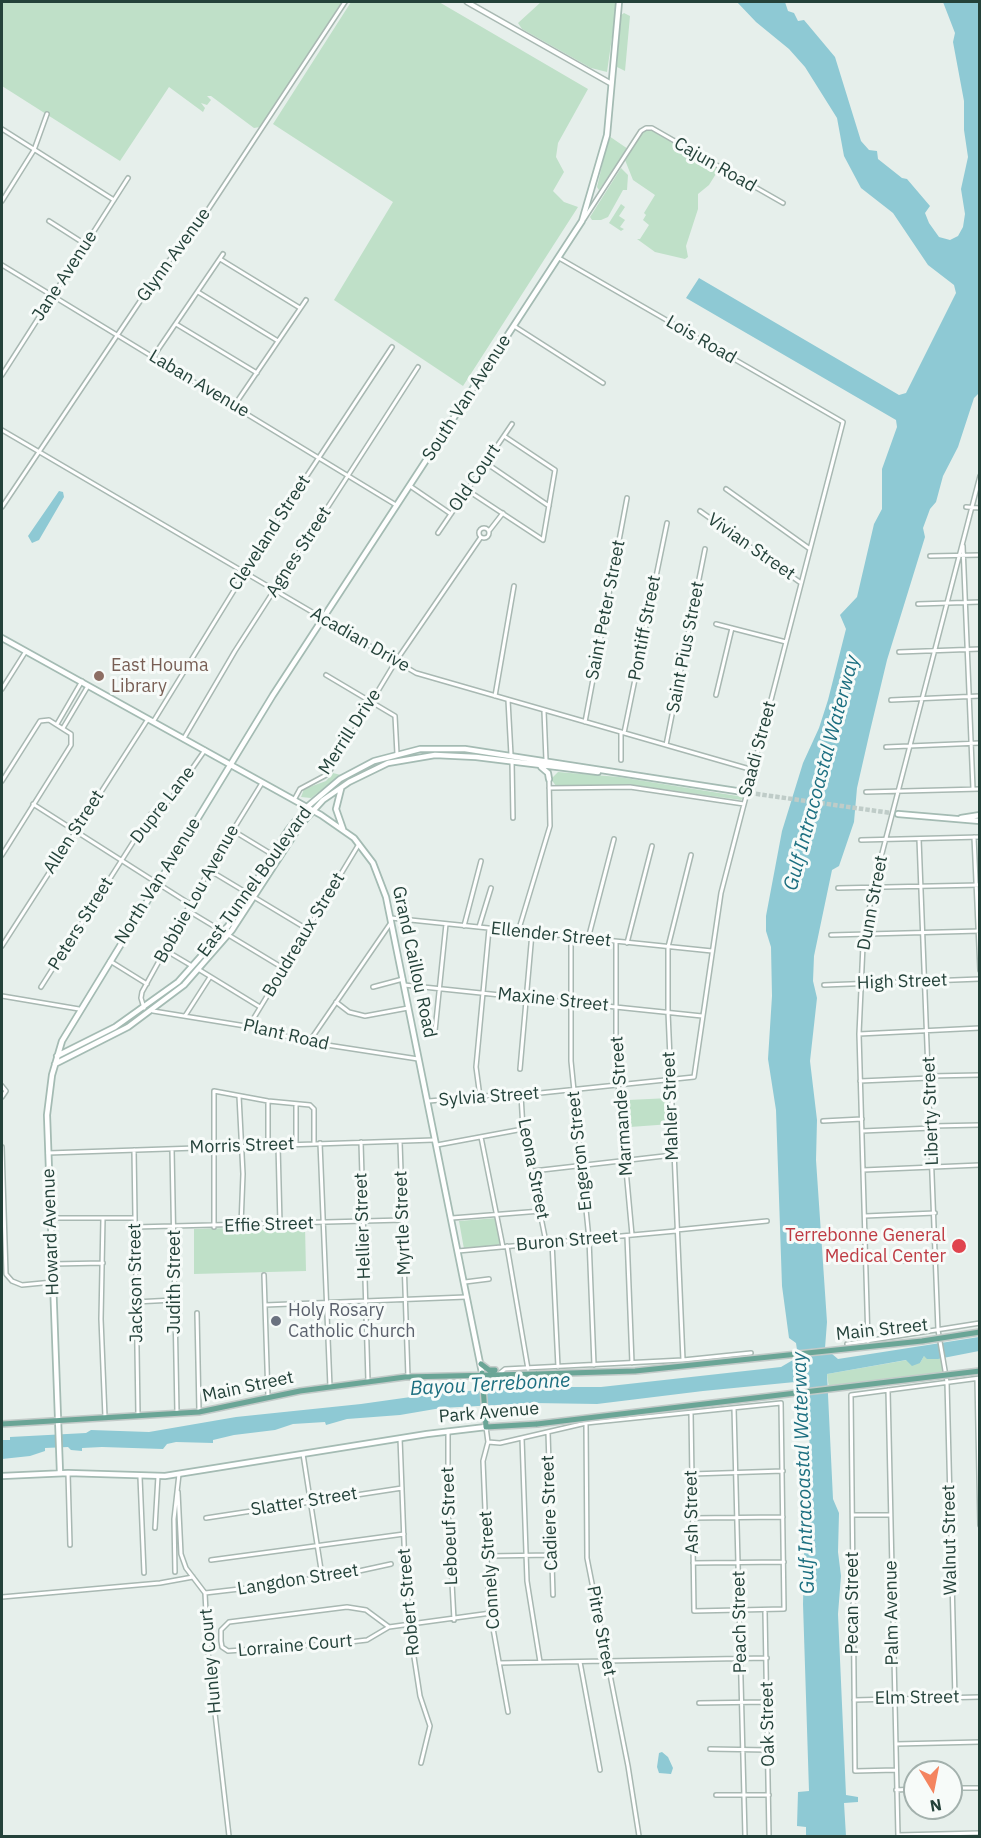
<!DOCTYPE html>
<style>
body{margin:0}
#map{position:relative;width:981px;height:1838px;overflow:hidden;background:#e6efeb;font-family:"IBM Plex Sans",sans-serif}
canvas{display:block}
.frame{position:absolute;inset:0;border:3px solid #24423a;pointer-events:none}
.north{position:absolute;left:903px;top:1760px;width:60px;height:60px;box-sizing:border-box;background:#f7fbf9;border:2px solid #a3b1ad;border-radius:50%;rotate:170deg;font-size:16px;font-weight:700;line-height:24px;text-align:center;color:#24423a}
.north::after{content:'';display:block;margin:auto;width:21px;height:27px;background:#f4845f;clip-path:polygon(50% 0,100% 100%,50% 72%,0 100%)}
</style>
<div id="map">
<canvas width="981" height="1838"></canvas>
<div class="frame"></div>
<div class="north">N</div>
</div>
<script>
const g = document.querySelector('canvas').getContext('2d');
g.lineJoin = 'round';
function fill(path, color) { g.fillStyle = color; g.fill(path, 'evenodd'); }
const poly = rows => new Path2D(rows.map(r => 'M' + r).join(''));
function trace(path, color, width, dash) { g.strokeStyle = color; g.lineWidth = width; g.lineCap = dash ? 'butt' : 'round'; g.setLineDash(dash || []); g.stroke(path); }
function write(font, color, halo, rows, align = 'center') {
  g.font = font + ' "IBM Plex Sans",sans-serif'; g.lineWidth = 6; g.setLineDash([]); g.textBaseline = 'middle'; g.strokeStyle = halo; g.fillStyle = color; for (const [text, x, y, turn = 0] of rows) {
    g.save(); g.translate(x, y); g.rotate((+turn || 0) * Math.PI / 180); g.textAlign = isNaN(turn) ? turn : align; if (halo) g.strokeText(text, 0, 0); g.fillText(text, 0, 0); g.restore();
  }
}
fill(poly([
 [2,2,342,2,260,127,254,128,211,96,207,96,211,100,207,105,201,103,205,108,203,112,169,87,120,161,2,86],
 [351,2,439,2,588,89,558,143,556,157,564,172,553,191,564,202,578,207,463,386,334,300,393,202,273,124],
 [541,2,617,2,607,72,591,68,522,29,518,23],
 [624,13,630,16,625,71,617,67,621,15],
 [650,129,719,169,709,185,698,194,698,209,686,246,688,257,685,259,655,252,637,239,640,239,649,225,643,220,646,215,644,213,655,195,633,180,625,160,643,132],
 [609,136,628,149,599,190,597,187],
 [621,168,628,175,627,190,623,190,608,217,601,220,592,220,590,217],
 [621,204,625,207,619,216,625,220,620,227,624,229,621,231,609,223],
 [394,758,349,780,317,804,348,777,375,763],
 [558,772,619,777,744,797,741,800,630,785,556,786,551,779],
 [333,773,341,775,311,798,301,797,304,789,326,781],
 [670,1098,671,1124,630,1127,628,1100],
 [497,1218,502,1245,464,1249,459,1221],
 [305,1226,306,1271,194,1274,194,1229],
 [924,1356,943,1359,946,1375,829,1388,827,1374,907,1360,920,1363]
]), '#bfe0c8');
fill(poly([
 [737,2,785,2,788,11,794,13,798,21,804,20,835,57,861,141,869,150,877,151,878,159,902,178,907,179,930,206,925,213,929,223,939,237,950,240,958,236,963,227,965,214,961,189,968,157,964,130,964,101,953,42,955,33,943,2,979,2,979,393,974,398,958,447,943,476,936,502,930,509,923,528,925,537,887,660,870,731,857,788,854,822,839,866,832,870,814,956,813,981,817,998,810,1061,817,1120,816,1160,827,1322,825,1348,838,1359,979,1337,979,1351,938,1359,927,1359,924,1356,920,1363,912,1366,906,1360,827,1374,833,1499,839,1513,838,1552,841,1576,838,1614,846,1795,858,1797,858,1802,844,1803,846,1836,806,1836,806,1827,797,1826,798,1792,809,1791,803,1604,805,1518,811,1505,811,1467,806,1385,795,1382,703,1391,597,1404,533,1403,441,1408,400,1415,347,1419,326,1425,325,1422,293,1424,275,1430,234,1435,213,1440,213,1443,176,1442,167,1444,163,1449,102,1447,82,1448,82,1451,71,1450,68,1447,45,1448,45,1451,30,1456,2,1459,2,1440,10,1440,10,1437,86,1433,91,1430,149,1432,236,1417,361,1404,439,1393,528,1387,601,1387,781,1367,798,1357,796,1343,789,1338,782,1286,776,1110,768,1059,772,996,771,947,766,931,766,916,782,831,803,763,819,728,828,700,846,629,840,615,857,597,874,524,882,509,882,469,897,427,896,420,686,298,699,278,899,395,906,393,956,293,954,285,928,265,893,213,861,188,844,156,837,118,805,67,789,49,756,22],
 [59,491,63,492,64,497,39,540,32,543,28,536],
 [662,1752,668,1757,673,1768,671,1774,659,1773,657,1767,659,1753]
]), '#8ec9d4');
trace(poly([
 [743,792,898,814]
]), '#bfccc8', 4.5, [4.5, 2]);
const minor = poly([
 [2,129,114,200],
 [2,201,34,150,47,114],
 [584,219,641,131,646,128,652,128,783,203],
 [49,221,85,244],
 [220,259,300,308],
 [2,265,396,505],
 [198,292,278,341],
 [176,324,257,373],
 [514,326,603,383],
 [153,357,223,254],
 [2,375,128,178],
 [234,406,306,300],
 [2,430,416,673,753,770],
 [486,463,549,506],
 [410,486,451,514],
 [726,489,810,549],
 [467,490,543,540,555,470,504,436],
 [2,507,161,270,192,234,345,2],
 [966,507,980,508],
 [700,511,801,583],
 '479 533a5 5 0 1 1 10 0a5 5 0 1 1-10 0Z',
 [489,531,503,513],
 [438,533,512,424],
 [963,546,973,789],
 [930,556,980,555],
 [918,604,980,602],
 [716,624,786,642],
 [899,652,980,649],
 [326,675,395,716,397,754],
 [2,689,26,651],
 [716,695,732,628],
 [495,696,514,586],
 [508,700,511,755],
 [891,700,980,696],
 [544,711,546,760],
 [153,722,273,527,392,347],
 [585,722,627,498],
 [57,724,82,681],
 [63,728,88,686],
 [621,732,621,760],
 [624,733,667,523],
 [184,738,235,651,418,367],
 [666,745,705,549],
 [886,747,980,743],
 [512,761,513,818],
 [2,781,40,721,49,720,71,734,71,745,2,855],
 [549,788,630,787,744,804],
 [866,792,980,789],
 [294,800,300,789,328,774,396,661,481,537],
 [33,804,190,904],
 [232,830,278,858],
 [974,837,980,970],
 [919,839,938,1330,947,1382,955,1698],
 [861,840,980,837],
 [209,870,307,929],
 [838,888,980,885],
 [187,910,283,968],
 [391,918,712,951],
 [464,926,481,861],
 [479,927,491,888],
 [518,932,550,826,549,779],
 [831,935,980,931],
 [571,937,571,1061,589,1239,594,1365],
 [588,939,614,839],
 [616,942,616,1060,632,1235],
 [627,943,652,846],
 [2,946,148,719],
 [165,950,192,966],
 [110,961,147,984],
 [198,969,260,1007],
 [404,985,702,1016],
 [824,985,980,979],
 [41,987,151,814,171,799,205,750],
 [373,987,403,979],
 [2,996,79,1009],
 [336,1002,349,1012,365,1016,408,1008],
 [144,1008,141,998,142,992,217,856,262,783],
 [153,1011,264,1029,301,1041,418,1059],
 [185,1016,210,977],
 [249,1026,359,844],
 [435,1031,446,924],
 [859,1034,980,1028],
 [309,1042,390,924],
 [520,1069,532,933],
 [930,1076,980,1075],
 [860,1081,930,1078],
 [2,1086,6,1091,2,1097],
 [521,1095,523,1129,546,1242],
 [239,1096,243,1174,241,1225],
 [480,1097,476,1067,489,929],
 [429,1101,507,1094,521,1095,694,1077,721,893,843,422,559,258],
 [268,1102,268,1145],
 [296,1104,296,1144],
 [823,1121,862,1119],
 [932,1126,980,1125],
 [862,1131,932,1128],
 [481,1137,503,1247],
 [361,1142,368,1381],
 [400,1142,408,1377],
 [320,1143,330,1387],
 [278,1145,280,1224],
 [437,1145,523,1129],
 [2,1147,6,1274,12,1281,22,1285,53,1282],
 [172,1149,177,1413],
 [134,1150,138,1415],
 [48,1153,434,1140],
 [863,1170,980,1165],
 [533,1171,673,1155],
 [865,1216,935,1213],
 [50,1218,135,1218],
 [103,1218,101,1319,105,1417],
 [452,1218,541,1211],
 [135,1227,403,1220],
 [214,1227,214,1091,268,1101,310,1105,314,1109,314,1144],
 [676,1230,767,1221],
 [627,1236,632,1363],
 [552,1242,558,1367],
 [507,1246,528,1369],
 [458,1251,676,1231],
 [898,1261,936,1259],
 [53,1264,103,1263],
 [264,1275,268,1397],
 [465,1282,489,1279],
 [135,1302,174,1300],
 [265,1305,466,1297],
 [197,1313,199,1411],
 [868,1342,859,1034,863,945,873,888,980,476],
 [847,1344,980,1323],
 [683,1360,668,1012,668,947,691,855],
 [500,1373,505,1369,683,1360,751,1353],
 [977,1379,980,1525],
 [888,1390,898,1836],
 [734,1408,745,1836],
 [586,1423,587,1558,628,1766,639,1836],
 [486,1427,488,1442,483,1461,489,1606,508,1712],
 [448,1431,448,1507,454,1620],
 [548,1432,553,1595],
 [400,1438,405,1568,412,1644,420,1696,430,1726,421,1763],
 [522,1438,527,1581,540,1662],
 [488,1442,500,1443,586,1423,781,1403,784,1609,694,1611,691,1413],
 [303,1454,322,1576],
 [68,1473,70,1545],
 [692,1474,783,1471],
 [140,1477,144,1573],
 [178,1492,181,1554,186,1568,205,1593,208,1652,229,1836],
 [853,1515,890,1515],
 [206,1518,402,1488],
 [692,1518,783,1517],
 [155,1528,158,1476],
 [488,1556,552,1555],
 [211,1560,404,1534],
 [693,1563,784,1562],
 [175,1572,174,1519,179,1474],
 [205,1593,291,1583,322,1576,336,1576,391,1564],
 [2,1597,160,1583,193,1577],
 [765,1612,769,1836],
 [389,1627,367,1640,341,1643,228,1651,222,1647,221,1641,221,1630,229,1622,347,1607,366,1610,389,1627,491,1613],
 [580,1662,600,1770],
 [499,1663,767,1658],
 [854,1700,980,1697],
 [699,1703,767,1702],
 [896,1744,980,1742],
 [710,1749,768,1750],
 [896,1770,855,1771,851,1395,980,1378],
 [951,1788,980,1788],
 [896,1790,915,1789],
 [716,1795,769,1795],
 [898,1835,980,1833]
]);
const tertiary = poly([
 [467,2,610,83]
]);
const secondary = poly([
 [2,638,321,815,354,838,373,863,386,897,482,1373],
 [541,767,548,773,549,779],
 [341,789,336,809,343,829],
 [898,814,980,821],
 [961,818,980,815],
 [57,1056,115,1027,178,982,228,926,288,830,307,807,340,779,374,761,420,749,465,749,743,792],
 [55,1064,128,1027,184,985,232,930,301,824,323,800,349,782,388,763,435,755,476,757,598,772],
 [60,1473,47,1115,52,1075,62,1041,273,695,582,221,607,135,619,2],
 [2,1476,68,1473,165,1476,427,1434,486,1427]
]);
const primary = poly([
 [481,1364,489,1370,495,1370],
 [482,1373,486,1427,537,1424],
 [2,1424,199,1412,300,1391,405,1377,537,1374]
]);
trace(minor, '#a8b8b2', 6);
trace(tertiary, '#a8b8b2', 7);
trace(secondary, '#a4bbb3', 8);
trace(primary, '#c2cac8', 8);
trace(minor, '#fff', 3);
trace(tertiary, '#fff', 4);
trace(secondary, '#fff', 4.5);
trace(primary, '#6aa596', 5);
const primaryBridge = poly([
 [537,1374,635,1371,922,1341,980,1332],
 [537,1424,980,1371]
]);
trace(primaryBridge, '#c2cac8', 8, []);
trace(primaryBridge, '#6aa596', 5);
for (const [x, y, r, color] of [
 [99,676,6,"#8d6e63"],
 [959,1246,8,"#e0444e"],
 [276,1321,6,"#6b7280"]
]) { const dot = new Path2D(); dot.arc(x, y, r, 0, 2 * Math.PI); g.fillStyle = color; g.fill(dot); trace(dot, '#f7fbf9', 2); }
write('18px', '#24423a', '#f7fbf9', [
 ["Cajun Road",715,165,30],
 ["Glynn Avenue",174,255,-54],
 ["Jane Avenue",65,276,-57],
 ["Lois Road",701,340,30],
 ["Laban Avenue",199,384,31],
 ["South Van Avenue",467,398,-57],
 ["Old Court",475,478,-56],
 ["Cleveland Street",270,533,-57],
 ["Vivian Street",751,547,35],
 ["Agnes Street",299,552,-57],
 ["Saint Peter Street",606,610,-79],
 ["Pontiff Street",645,628,-79],
 ["Acadian Drive",360,640,30],
 ["Saint Pius Street",686,647,-79],
 ["Merrill Drive",350,732,-57],
 ["Saadi Street",758,749,-75],
 ["Dupre Lane",163,805,-52],
 ["Allen Street",74,832,-57],
 ["North Van Avenue",158,881,-58],
 ["East Tunnel Boulevard",255,882,-54],
 ["Bobbie Lou Avenue",197,894,-61],
 ["Dunn Street",873,903,-79],
 ["Peters Street",81,924,-58],
 ["Boudreaux Street",304,935,-59],
 ["Ellender Street",551,935,6],
 ["Grand Caillou Road",414,962,78],
 ["High Street",902,982,-2],
 ["Maxine Street",553,1000,6],
 ["Plant Road",286,1035,13],
 ["Sylvia Street",489,1097,-4],
 ["Marmande Street",622,1106,-94],
 ["Mahler Street",671,1106,-92],
 ["Liberty Street",931,1111,-92],
 ["Morris Street",242,1146,-2],
 ["Engeron Street",580,1151,-96],
 ["Leona Street",533,1169,79],
 ["Myrtle Street",403,1223,-92],
 ["Effie Street",269,1225,-2],
 ["Hellier Street",363,1226,-92],
 ["Howard Avenue",51,1232,-92],
 ["Buron Street",567,1241,-5],
 ["Judith Street",175,1282,-90],
 ["Jackson Street",136,1283,-91],
 ["Main Street",882,1330,-6],
 ["Main Street",248,1387,-12],
 ["Park Avenue",489,1413,-5],
 ["Slatter Street",304,1502,-9],
 ["Ash Street",692,1512,-91],
 ["Cadiere Street",550,1513,-92],
 ["Leboeuf Street",450,1526,-92],
 ["Walnut Street",950,1540,-91],
 ["Connely Street",490,1570,-94],
 ["Langdon Street",298,1580,-9],
 ["Robert Street",409,1602,-95],
 ["Pecan Street",853,1603,-90],
 ["Palm Avenue",892,1613,-91],
 ["Peach Street",740,1622,-91],
 ["Pitre Street",601,1631,79],
 ["Lorraine Court",295,1646,-5],
 ["Hunley Court",211,1661,-95],
 ["Elm Street",917,1698,-1],
 ["Oak Street",768,1724,-91]
]);
write('18px', '#785e54', '#f7fbf9', [
 ["East Houma",111,666],
 ["Library",111,687]
], 'left');
write('18px', '#be3a42', '#f7fbf9', [
 ["Terrebonne General",946,1236],
 ["Medical Center",946,1257]
], 'right');
write('18px', '#5b616d', '#f7fbf9', [
 ["Holy Rosary",288,1311],
 ["Catholic Church",288,1332]
], 'left');
write('italic 20px', '#1c6f80', '#f7fbf9', [
 ["Gulf Intracoastal Waterway",822,773,-75],
 ["Bayou Terrebonne",490,1385,-3],
 ["Gulf Intracoastal Waterway",804,1473,-92]
]);
</script>
